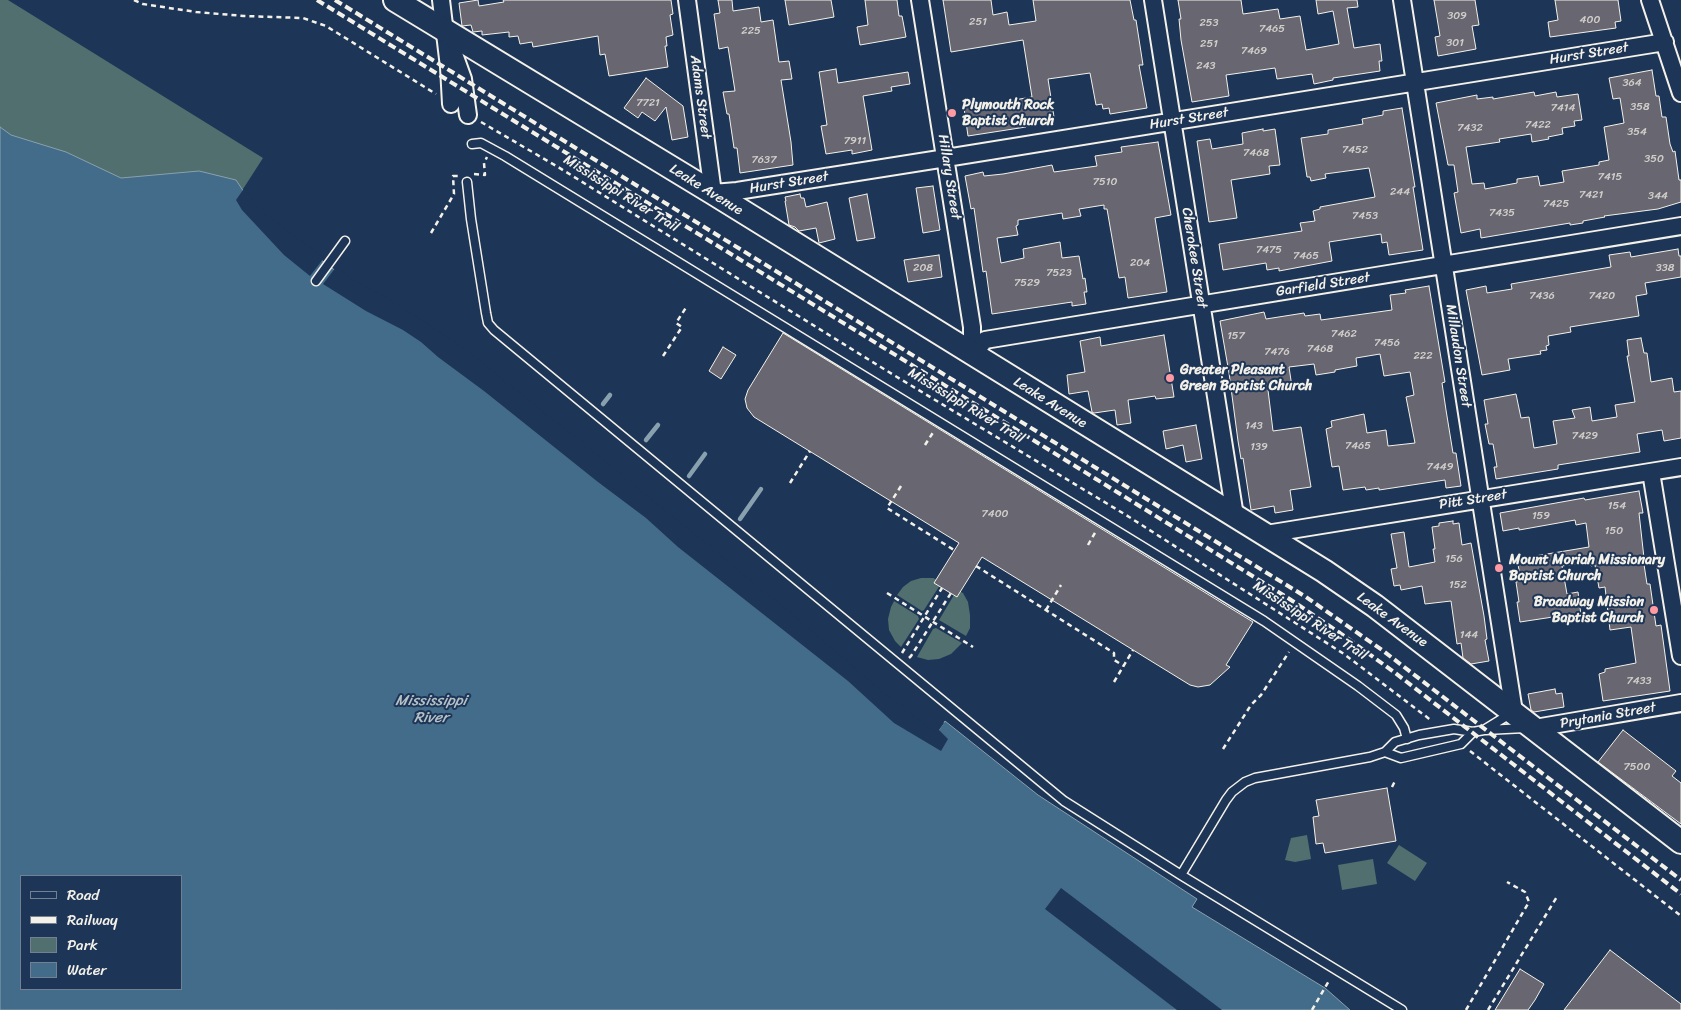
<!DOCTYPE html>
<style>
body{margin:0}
#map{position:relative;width:1681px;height:1010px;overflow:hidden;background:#1d3557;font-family:Sriracha,sans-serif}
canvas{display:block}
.legend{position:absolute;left:20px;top:875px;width:162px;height:115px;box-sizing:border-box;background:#1d3557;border:1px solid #738091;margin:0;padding:6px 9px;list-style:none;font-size:15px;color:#f4f1e8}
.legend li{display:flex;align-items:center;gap:10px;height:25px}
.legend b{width:25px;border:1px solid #738091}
</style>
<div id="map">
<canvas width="1681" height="1010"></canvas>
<ul class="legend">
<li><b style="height:6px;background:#1d3557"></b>Road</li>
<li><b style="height:6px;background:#f4f1e8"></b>Railway</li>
<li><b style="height:14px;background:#516f6e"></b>Park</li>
<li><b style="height:14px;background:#426c89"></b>Water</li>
</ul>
</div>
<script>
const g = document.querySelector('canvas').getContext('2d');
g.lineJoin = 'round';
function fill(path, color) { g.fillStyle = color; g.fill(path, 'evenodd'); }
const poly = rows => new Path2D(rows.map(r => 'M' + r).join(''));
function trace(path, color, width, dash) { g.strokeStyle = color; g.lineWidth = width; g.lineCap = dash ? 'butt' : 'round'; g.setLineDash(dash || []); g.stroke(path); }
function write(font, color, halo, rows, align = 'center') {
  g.font = font + ' Sriracha,sans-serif'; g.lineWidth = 4; g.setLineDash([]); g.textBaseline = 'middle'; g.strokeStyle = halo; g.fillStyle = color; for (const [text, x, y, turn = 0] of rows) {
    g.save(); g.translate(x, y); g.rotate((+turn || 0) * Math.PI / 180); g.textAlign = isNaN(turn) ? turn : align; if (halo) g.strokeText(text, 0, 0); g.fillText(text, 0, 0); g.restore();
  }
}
fill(poly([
 [0,0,8,0,263,158,236,200,0,156],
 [921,578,933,578,942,582,924,610,922,611,897,595,903,587,911,581],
 [957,590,963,593,968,602,970,615,970,628,966,636,939,620],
 [894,601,918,616,919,619,901,647,895,641,889,630,888,619,891,607],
 [936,628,962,643,951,654,939,659,928,660,917,657,933,629],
 [1307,835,1311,859,1295,862,1285,860,1291,838],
 [1399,845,1427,863,1415,881,1387,863],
 [1373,859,1377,884,1342,890,1338,865]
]), '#516f6e');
const water = poly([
 [0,127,11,135,66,152,121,178,199,171,236,180,252,204,286,234,348,280,935,736,945,721,1038,795,1197,899,1192,907,1325,988,1350,1010,0,1010,0,127],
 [21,876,181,876,181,989,21,989,21,876]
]);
fill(water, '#426c89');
trace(water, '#89a1af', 1);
fill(poly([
 [245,187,254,203,288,232,324,258,310,276,284,255,242,210,236,200],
 [336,267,350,278,394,302,465,349,633,484,786,609,884,693,934,732,942,721,944,723,939,730,948,739,941,751,894,723,848,681,678,547,646,518,598,482,484,391,438,357,421,342,403,330,366,311,323,284],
 [1061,888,1222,1010,1177,1010,1045,909]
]), '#1d3557');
trace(poly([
 [603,404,610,395],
 [646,440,658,425],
 [689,476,705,454],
 [740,519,761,489]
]), '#89a1af', 4.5);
const building = poly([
 [478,0,479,6,504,2,503,0,671,0,673,14,670,15,673,35,666,37,667,46,665,46,668,67,609,76,605,54,600,55,598,36,533,47,532,42,520,44,518,36,509,37,509,32,482,35,482,31,473,32,471,25,462,26,459,3,478,0],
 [718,0,732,0,733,11,759,7,761,22,773,20,779,62,789,61,792,79,781,80,791,142,793,165,740,173,737,148,734,148,729,114,727,114,723,92,735,91,728,47,719,49,714,14,720,13,718,0],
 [785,0,831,0,834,17,789,25,785,0],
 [865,0,897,0,899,16,902,16,906,37,860,45,857,27,868,25,865,0],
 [943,0,991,0,993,15,1007,12,1009,25,1036,21,1033,0,1130,0,1134,20,1136,20,1143,65,1139,65,1147,108,1110,114,1109,108,1103,109,1102,104,1096,105,1090,73,1048,79,1054,117,1025,121,1026,127,968,136,964,108,1032,97,1023,40,951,52,943,0],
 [1178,0,1241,0,1243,14,1278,9,1280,19,1300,16,1306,50,1339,44,1333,11,1318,14,1316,0,1357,0,1358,7,1347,8,1354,48,1380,44,1382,61,1379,61,1380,71,1333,78,1333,80,1314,84,1312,74,1277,79,1275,68,1226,75,1229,96,1192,102,1181,40,1179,19,1181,19,1178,0],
 [1434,0,1475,0,1479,25,1472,26,1476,49,1438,56,1435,37,1440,36,1434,0],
 [1555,0,1618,0,1621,21,1615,22,1616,28,1550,37,1548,22,1558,20,1555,0],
 [836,69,838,83,908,72,910,84,891,87,892,91,863,96,872,150,852,154,852,150,826,154,821,126,827,125,819,72,836,69],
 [1652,70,1656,96,1659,96,1662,117,1666,117,1670,144,1673,152,1675,151,1679,180,1681,180,1681,202,1658,209,1604,216,1605,217,1583,221,1583,223,1570,225,1570,223,1481,238,1480,229,1461,233,1454,193,1458,192,1454,165,1448,165,1436,103,1477,95,1477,99,1493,97,1493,99,1534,92,1535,96,1556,92,1557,97,1578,94,1582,120,1574,121,1575,126,1562,128,1563,134,1548,137,1549,139,1532,142,1531,134,1499,139,1500,142,1466,147,1472,184,1484,183,1485,189,1517,183,1517,179,1538,176,1540,186,1564,182,1562,171,1599,165,1599,162,1609,160,1604,127,1624,123,1620,98,1613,99,1609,78,1652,70],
 [646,78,683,106,688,137,672,140,666,107,655,121,642,112,638,118,624,108,646,78],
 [1402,108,1415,187,1413,187,1423,250,1389,255,1387,242,1382,243,1381,234,1329,242,1332,261,1279,271,1279,268,1267,270,1266,263,1223,270,1219,244,1302,231,1300,223,1315,221,1313,211,1320,209,1320,207,1375,197,1369,168,1325,174,1326,178,1311,181,1310,177,1307,177,1301,138,1328,134,1328,130,1363,124,1362,119,1383,115,1383,111,1402,108],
 [1263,129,1263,131,1275,129,1280,165,1269,166,1270,174,1231,180,1237,218,1209,222,1197,141,1210,139,1212,149,1243,144,1242,133,1263,129],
 [1158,142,1171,215,1155,218,1167,292,1128,298,1125,277,1119,278,1107,209,1104,209,1104,205,1079,209,1081,216,1063,219,1062,213,1018,220,1018,225,1016,226,1018,235,997,238,1001,263,1024,258,1023,249,1060,242,1062,258,1079,256,1083,279,1085,278,1087,292,1084,292,1086,304,1072,306,1072,302,992,314,986,271,983,272,974,208,971,209,965,176,983,172,984,176,1003,174,1052,165,1054,172,1097,166,1095,156,1122,152,1121,147,1158,142],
 [933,186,940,230,923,233,916,188,933,186],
 [800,194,801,198,804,198,806,207,827,202,835,239,819,243,816,228,799,231,795,227,789,225,785,201,786,201,785,197,800,194],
 [867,194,875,238,857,241,849,198,867,194],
 [1678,249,1679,256,1681,256,1681,277,1645,283,1647,294,1636,296,1639,316,1570,327,1571,332,1548,336,1549,345,1546,346,1547,350,1540,351,1541,354,1508,359,1510,370,1482,375,1466,290,1486,286,1487,293,1512,289,1511,284,1611,267,1609,255,1630,252,1631,257,1678,249],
 [939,255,942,277,908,282,904,260,939,255],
 [1429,286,1445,382,1442,383,1446,410,1453,453,1456,453,1461,486,1446,488,1445,480,1379,490,1379,488,1366,490,1365,487,1343,490,1339,466,1332,467,1326,429,1332,427,1331,421,1364,414,1367,433,1386,430,1388,446,1415,443,1406,397,1414,395,1410,372,1384,376,1380,354,1356,358,1357,366,1335,370,1335,372,1316,375,1314,364,1289,367,1292,387,1268,390,1273,431,1301,427,1311,487,1290,490,1293,510,1275,513,1274,506,1251,510,1243,458,1241,459,1238,441,1229,373,1220,321,1264,312,1266,319,1304,313,1305,316,1320,314,1321,320,1392,310,1390,295,1406,293,1405,290,1429,286],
 [783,333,1253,622,1226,665,1230,667,1210,685,1198,687,1190,685,982,557,957,597,934,583,959,543,754,417,747,408,745,399,748,390,783,333],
 [1164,335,1174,397,1156,399,1155,396,1128,400,1131,423,1117,425,1115,410,1094,413,1092,412,1088,391,1069,394,1067,375,1085,372,1080,341,1100,337,1101,346,1164,335],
 [1641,338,1644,353,1647,353,1651,382,1672,378,1674,392,1681,391,1681,438,1664,441,1662,430,1637,434,1640,452,1558,465,1558,469,1496,479,1494,467,1497,467,1493,444,1489,444,1485,424,1488,424,1484,400,1516,394,1521,418,1529,417,1534,448,1557,444,1553,421,1575,418,1572,410,1590,407,1592,421,1617,417,1615,405,1635,402,1627,356,1629,356,1627,340,1641,338],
 [723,347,736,355,721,379,709,371,723,347],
 [1196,425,1202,459,1186,462,1183,445,1166,449,1163,431,1196,425],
 [1639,491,1643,513,1639,513,1644,558,1643,558,1647,584,1650,584,1656,626,1661,625,1670,691,1603,701,1599,674,1605,672,1605,669,1636,663,1631,627,1610,630,1605,587,1599,588,1595,565,1591,566,1590,562,1562,566,1567,594,1578,592,1581,615,1554,619,1553,617,1520,622,1517,602,1519,602,1516,582,1521,581,1517,559,1589,547,1586,523,1576,525,1575,520,1519,530,1519,528,1503,531,1500,513,1584,498,1585,500,1639,491],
 [1453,521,1453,524,1459,523,1462,545,1471,543,1484,616,1487,639,1485,640,1489,661,1471,664,1463,658,1461,643,1457,644,1451,601,1425,604,1422,586,1401,590,1400,585,1394,586,1391,569,1397,568,1391,534,1404,532,1409,567,1435,562,1433,549,1435,549,1432,527,1439,526,1439,523,1453,521],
 [1555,689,1556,694,1562,693,1564,707,1534,712,1531,710,1528,694,1555,689],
 [1623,730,1676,771,1672,776,1681,783,1681,824,1598,762,1623,730],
 [1387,788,1396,841,1325,853,1323,843,1316,844,1313,817,1319,816,1316,800,1387,788],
 [1610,950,1681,1004,1681,1010,1564,1010,1610,950],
 [1520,969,1544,984,1535,1000,1528,1010,1495,1010,1520,969]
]);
fill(building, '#686771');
trace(building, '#f4f1e8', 1);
const lane = poly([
 [472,144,481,143,505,156,1264,621,1358,686,1396,715,1404,728,1407,739],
 [467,182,471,219,486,313,488,323,494,330,1064,801,1181,875,1402,1010],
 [316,281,345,241],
 [1486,730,1525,728],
 [1385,752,1401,758,1461,744,1473,732],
 [1181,875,1226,800,1232,792,1245,782,1255,778,1370,757,1385,752,1395,742,1419,735,1454,729,1473,732,1484,730,1510,714]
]);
const street = poly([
 [441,0,449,67,451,104],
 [687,0,713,193,737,191,946,158,1665,42],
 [920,0,972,327,972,355],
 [1153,0,1235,516],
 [1402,0,1514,712],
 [1650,0,1681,93],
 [454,54,463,79,468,115],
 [972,355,985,340,1681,226],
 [1651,472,1681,656],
 [1266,534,1681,467],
 [1535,728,1681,703]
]);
const secondary = poly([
 [395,0,713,193,1324,571,1375,606,1681,842]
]);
trace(lane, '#f4f1e8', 11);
trace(street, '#f4f1e8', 20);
trace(secondary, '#f4f1e8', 26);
trace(poly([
 [134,0,143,4,196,12,244,16,303,18,326,26,436,94],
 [481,122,558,167,892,374,1126,515,1344,654,1432,721],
 [474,174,485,175,484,163,487,157],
 [431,233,454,194,453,176,459,176],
 [663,356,682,327,676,323,687,306],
 [925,445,934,431],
 [790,483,810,451],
 [901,486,887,508,954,550],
 [1088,545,1096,531],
 [976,566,1114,653,1114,660,1124,666],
 [887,593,973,647],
 [1046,610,1061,585],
 [902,653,942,588],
 [909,658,911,656,951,593],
 [1114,682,1133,650],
 [1223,749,1251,705,1261,695,1289,652],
 [1470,751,1681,916],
 [1392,787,1395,781],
 [1312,1010,1330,979],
 [1466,1010,1529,902,1525,892,1507,882],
 [1488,1010,1558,895]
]), '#f4f1e8', 2.5, [5, 4]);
trace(lane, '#1d3557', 8);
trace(street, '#1d3557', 16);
trace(secondary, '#1d3557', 22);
trace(poly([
 [317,0,933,378,1288,598,1340,633,1394,672,1681,894],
 [335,0,1306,597,1382,650,1681,880]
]), '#f4f1e8', 4, [8, 4]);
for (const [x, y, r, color] of [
 [952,113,5,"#ff9aa2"],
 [1170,378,5,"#ff9aa2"],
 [1499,568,5,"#ff9aa2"],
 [1654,610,5,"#ff9aa2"]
]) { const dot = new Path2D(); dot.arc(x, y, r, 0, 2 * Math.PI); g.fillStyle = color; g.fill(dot); trace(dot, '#1d3557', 2); }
write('11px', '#d1ceca', null, [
 ["309",1457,16],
 ["400",1590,20],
 ["251",978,22],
 ["253",1209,23],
 ["7465",1272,29],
 ["225",751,31],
 ["301",1455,43],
 ["251",1209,44],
 ["7469",1254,51],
 ["243",1206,66],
 ["364",1632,83],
 ["7721",648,103],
 ["358",1640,107],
 ["7414",1563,108],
 ["7422",1538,125],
 ["7432",1470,128],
 ["354",1637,132],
 ["7911",855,141],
 ["7452",1355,150],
 ["7468",1256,153],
 ["350",1654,159],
 ["7637",764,160],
 ["7415",1610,177],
 ["7510",1105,182],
 ["244",1400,192],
 ["7421",1591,195],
 ["344",1658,196],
 ["7425",1556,204],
 ["7435",1502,213],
 ["7453",1365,216],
 ["7475",1269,250],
 ["7465",1306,256],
 ["204",1140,263],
 ["208",923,268],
 ["338",1665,268],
 ["7523",1059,273],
 ["7529",1027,283],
 ["7436",1542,296],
 ["7420",1602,296],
 ["7462",1344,334],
 ["157",1236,336],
 ["7456",1387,343],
 ["7468",1320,349],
 ["7476",1277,352],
 ["222",1423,356],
 ["143",1254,426],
 ["7429",1585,436],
 ["7465",1358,446],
 ["139",1259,447],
 ["7449",1440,467],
 ["154",1617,506],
 ["7400",995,514],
 ["159",1541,516],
 ["150",1614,531],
 ["156",1454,559],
 ["152",1458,585],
 ["144",1469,635],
 ["7433",1639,681],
 ["7500",1637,767]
]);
write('14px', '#f4f1e8', '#1d3557', [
 ["Hurst Street",1589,54,-9],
 ["Adams Street",700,97,82],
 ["Hurst Street",1189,119,-9],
 ["Hillary Street",949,177,81],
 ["Hurst Street",789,183,-9],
 ["Leake Avenue",706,190,32],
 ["Mississippi River Trail",621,194,32],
 ["Cherokee Street",1194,258,81],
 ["Garfield Street",1323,285,-9],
 ["Millaudon Street",1458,356,81],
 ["Leake Avenue",1050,403,32],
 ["Mississippi River Trail",966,406,31],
 ["Pitt Street",1473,500,-9],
 ["Leake Avenue",1392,620,36],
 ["Mississippi River Trail",1310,621,33],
 ["Prytania Street",1608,716,-10]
]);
write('bold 14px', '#f4f1e8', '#1d3557', [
 ["Plymouth Rock",962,105],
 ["Baptist Church",962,121],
 ["Greater Pleasant",1180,370],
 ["Green Baptist Church",1180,386],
 ["Mount Moriah Missionary",1509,560],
 ["Baptist Church",1509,576],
 ["Broadway Mission",1644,602,"right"],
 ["Baptist Church",1644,618,"right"]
], 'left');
write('italic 15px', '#b6c2c7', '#1d3557', [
 ["Mississippi",431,701],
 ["River",431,718]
]);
</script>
